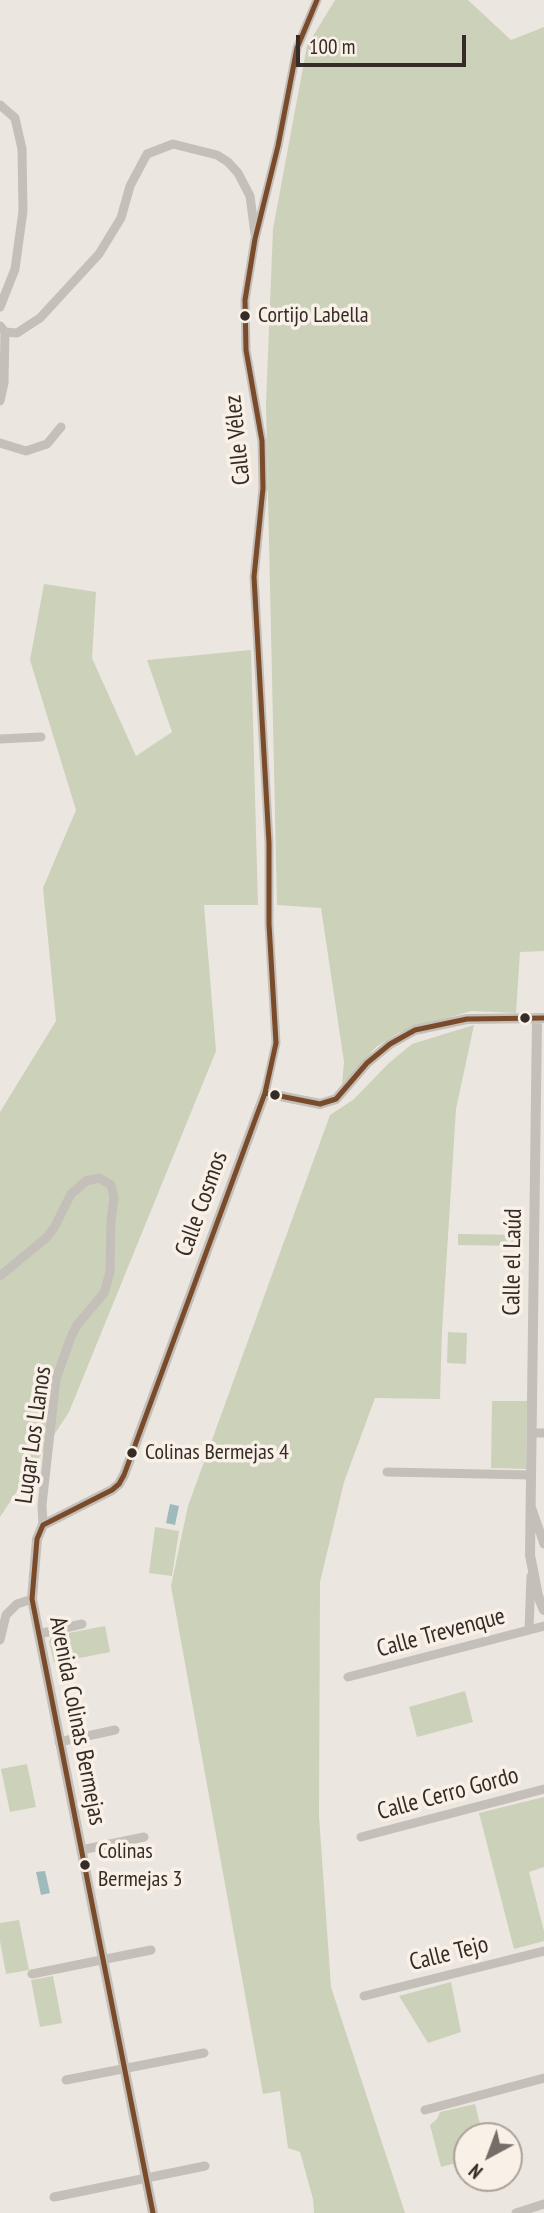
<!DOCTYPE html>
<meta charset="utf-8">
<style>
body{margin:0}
#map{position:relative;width:544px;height:2213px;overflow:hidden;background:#ece6e0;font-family:"PT Sans Narrow",sans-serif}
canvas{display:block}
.north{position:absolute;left:453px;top:2122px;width:70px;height:70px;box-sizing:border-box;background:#f9f1e7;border:2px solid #aba29a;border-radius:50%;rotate:221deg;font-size:19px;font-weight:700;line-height:28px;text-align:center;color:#352c27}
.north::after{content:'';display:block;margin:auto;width:24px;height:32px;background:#756d68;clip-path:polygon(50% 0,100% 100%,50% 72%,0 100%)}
.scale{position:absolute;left:296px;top:35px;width:170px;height:32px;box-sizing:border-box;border:4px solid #352c27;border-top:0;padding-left:9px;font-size:21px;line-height:24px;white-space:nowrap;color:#352c27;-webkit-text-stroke:5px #f9f1e7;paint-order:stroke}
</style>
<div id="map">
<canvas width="544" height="2213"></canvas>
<div class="north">N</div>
<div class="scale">100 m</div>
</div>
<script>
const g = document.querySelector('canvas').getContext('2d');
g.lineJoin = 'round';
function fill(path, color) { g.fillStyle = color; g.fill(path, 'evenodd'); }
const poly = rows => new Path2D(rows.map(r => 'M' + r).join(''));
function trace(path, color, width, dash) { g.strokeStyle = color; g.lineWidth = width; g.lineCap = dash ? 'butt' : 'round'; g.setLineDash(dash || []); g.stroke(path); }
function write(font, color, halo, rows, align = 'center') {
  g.font = font + ' "PT Sans Narrow",sans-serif'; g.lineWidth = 7; g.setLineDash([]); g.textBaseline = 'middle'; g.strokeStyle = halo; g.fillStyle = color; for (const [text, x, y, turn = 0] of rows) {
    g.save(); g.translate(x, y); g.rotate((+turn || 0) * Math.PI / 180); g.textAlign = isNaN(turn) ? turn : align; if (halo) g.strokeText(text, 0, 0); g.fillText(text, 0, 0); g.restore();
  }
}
fill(poly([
 [335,0,468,0,511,40,544,27,544,951,520,952,516,1013,471,1011,398,1033,376,1047,342,1084,344,1062,321,908,277,905,266,404,273,229,307,46],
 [44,584,96,592,92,658,136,756,172,732,147,660,251,650,258,905,204,905,216,1051,69,1412,0,1517,0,1112,56,1021,43,888,76,810,30,660],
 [474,1025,456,1109,442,1331,440,1399,375,1398,344,1482,320,1582,319,1816,331,1987,405,2213,314,2213,313,2199,300,2152,288,2148,280,2091,263,2094,171,1586,188,1506,330,1115,353,1100,389,1063,412,1044],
 [458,1234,524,1235,524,1246,458,1245],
 [448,1332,467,1333,466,1364,447,1363],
 [492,1401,527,1401,526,1469,491,1468],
 [155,1527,179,1531,172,1576,149,1573],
 [105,1626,110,1652,54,1663,49,1641,53,1636],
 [465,1691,473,1722,417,1737,409,1707],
 [27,1764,36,1807,10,1812,1,1769],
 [544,1797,544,1867,529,1872,544,1931,544,1941,514,1949,479,1813],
 [19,1920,29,1970,6,1974,0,1941,0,1923],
 [53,1976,62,2023,40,2027,31,1980],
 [451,1982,461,2032,428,2043,399,1996],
 [475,2104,483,2136,467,2136,467,2160,441,2167,430,2125,437,2119,440,2112]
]), '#ccd1ba');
fill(poly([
 [170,1504,179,1506,175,1525,166,1523],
 [45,1871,50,1893,41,1895,36,1872]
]), '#9dbbbc');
trace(poly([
 [0,105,15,118,22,149,23,211,15,269,0,307],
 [0,326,5,332,17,333,40,318,99,254,121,218,130,186,147,154,173,144,217,155,228,162,238,173,250,196,255,234],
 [0,401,4,383,5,332],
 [0,443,26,451,47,444,61,427],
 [0,739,41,737],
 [265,1093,276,1043,269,924,269,843,254,577,263,488,262,441,246,350,245,300,255,239,278,146,297,48,317,0],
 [0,1276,46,1238,54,1228,71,1194,86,1181,99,1178,111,1185,114,1197,111,1221,110,1272,104,1293,77,1325,71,1337,56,1379,42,1505,43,1525],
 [532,1433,544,1433],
 [387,1472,531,1475],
 [532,1509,544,1544],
 [529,1630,531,1576],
 [39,1634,82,1624],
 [0,1640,6,1615,17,1604,32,1599],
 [348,1677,544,1626],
 [59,1742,115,1730],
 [361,1837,544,1789],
 [81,1850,144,1837],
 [32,1974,151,1950],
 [364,1996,544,1951],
 [66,2080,204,2053],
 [425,2110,544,2078],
 [54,2197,205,2166],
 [516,2213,544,2204]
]), '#c4bfb9', 9);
trace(poly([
 [537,1018,530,1555,538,1596,544,1610],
 [153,2213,32,1599,37,1539,43,1525,112,1490,119,1484,124,1475,265,1093,320,1104,336,1099,367,1063,390,1044,415,1030,467,1019,544,1018]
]), '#c4bfb9', 10);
trace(poly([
 [265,1093,320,1104,336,1099,367,1063,390,1044,415,1030,467,1019,544,1018],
 [153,2213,32,1599,37,1539,43,1525,112,1490,119,1484,124,1475,265,1093,276,1043,269,924,269,843,254,577,263,488,262,441,246,350,245,300,255,239,278,146,297,48,317,0]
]), '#7a4b2a', 5);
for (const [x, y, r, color] of [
 [245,316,6,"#352c27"],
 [525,1018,6,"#352c27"],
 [275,1095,6,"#352c27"],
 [132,1453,6,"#352c27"],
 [85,1865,6,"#352c27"]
]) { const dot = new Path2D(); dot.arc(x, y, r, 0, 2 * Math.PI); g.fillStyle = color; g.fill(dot); trace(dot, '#f9f1e7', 2.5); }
write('22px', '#352c27', '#f9f1e7', [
 ["Cortijo Labella",258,316],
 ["Colinas Bermejas 4",145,1453],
 ["Colinas",98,1852],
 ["Bermejas 3",98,1880]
], 'left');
write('24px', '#352c27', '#f9f1e7', [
 ["Calle Vélez",238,440,-96],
 ["Calle Cosmos",202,1204,-70],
 ["Calle el Laúd",513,1262,-89],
 ["Lugar Los Llanos",34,1435,-82],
 ["Calle Trevenque",441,1633,-15],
 ["Avenida Colinas Bermejas",77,1721,79],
 ["Calle Cerro Gordo",448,1794,-15],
 ["Calle Tejo",449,1954,-14]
]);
</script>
